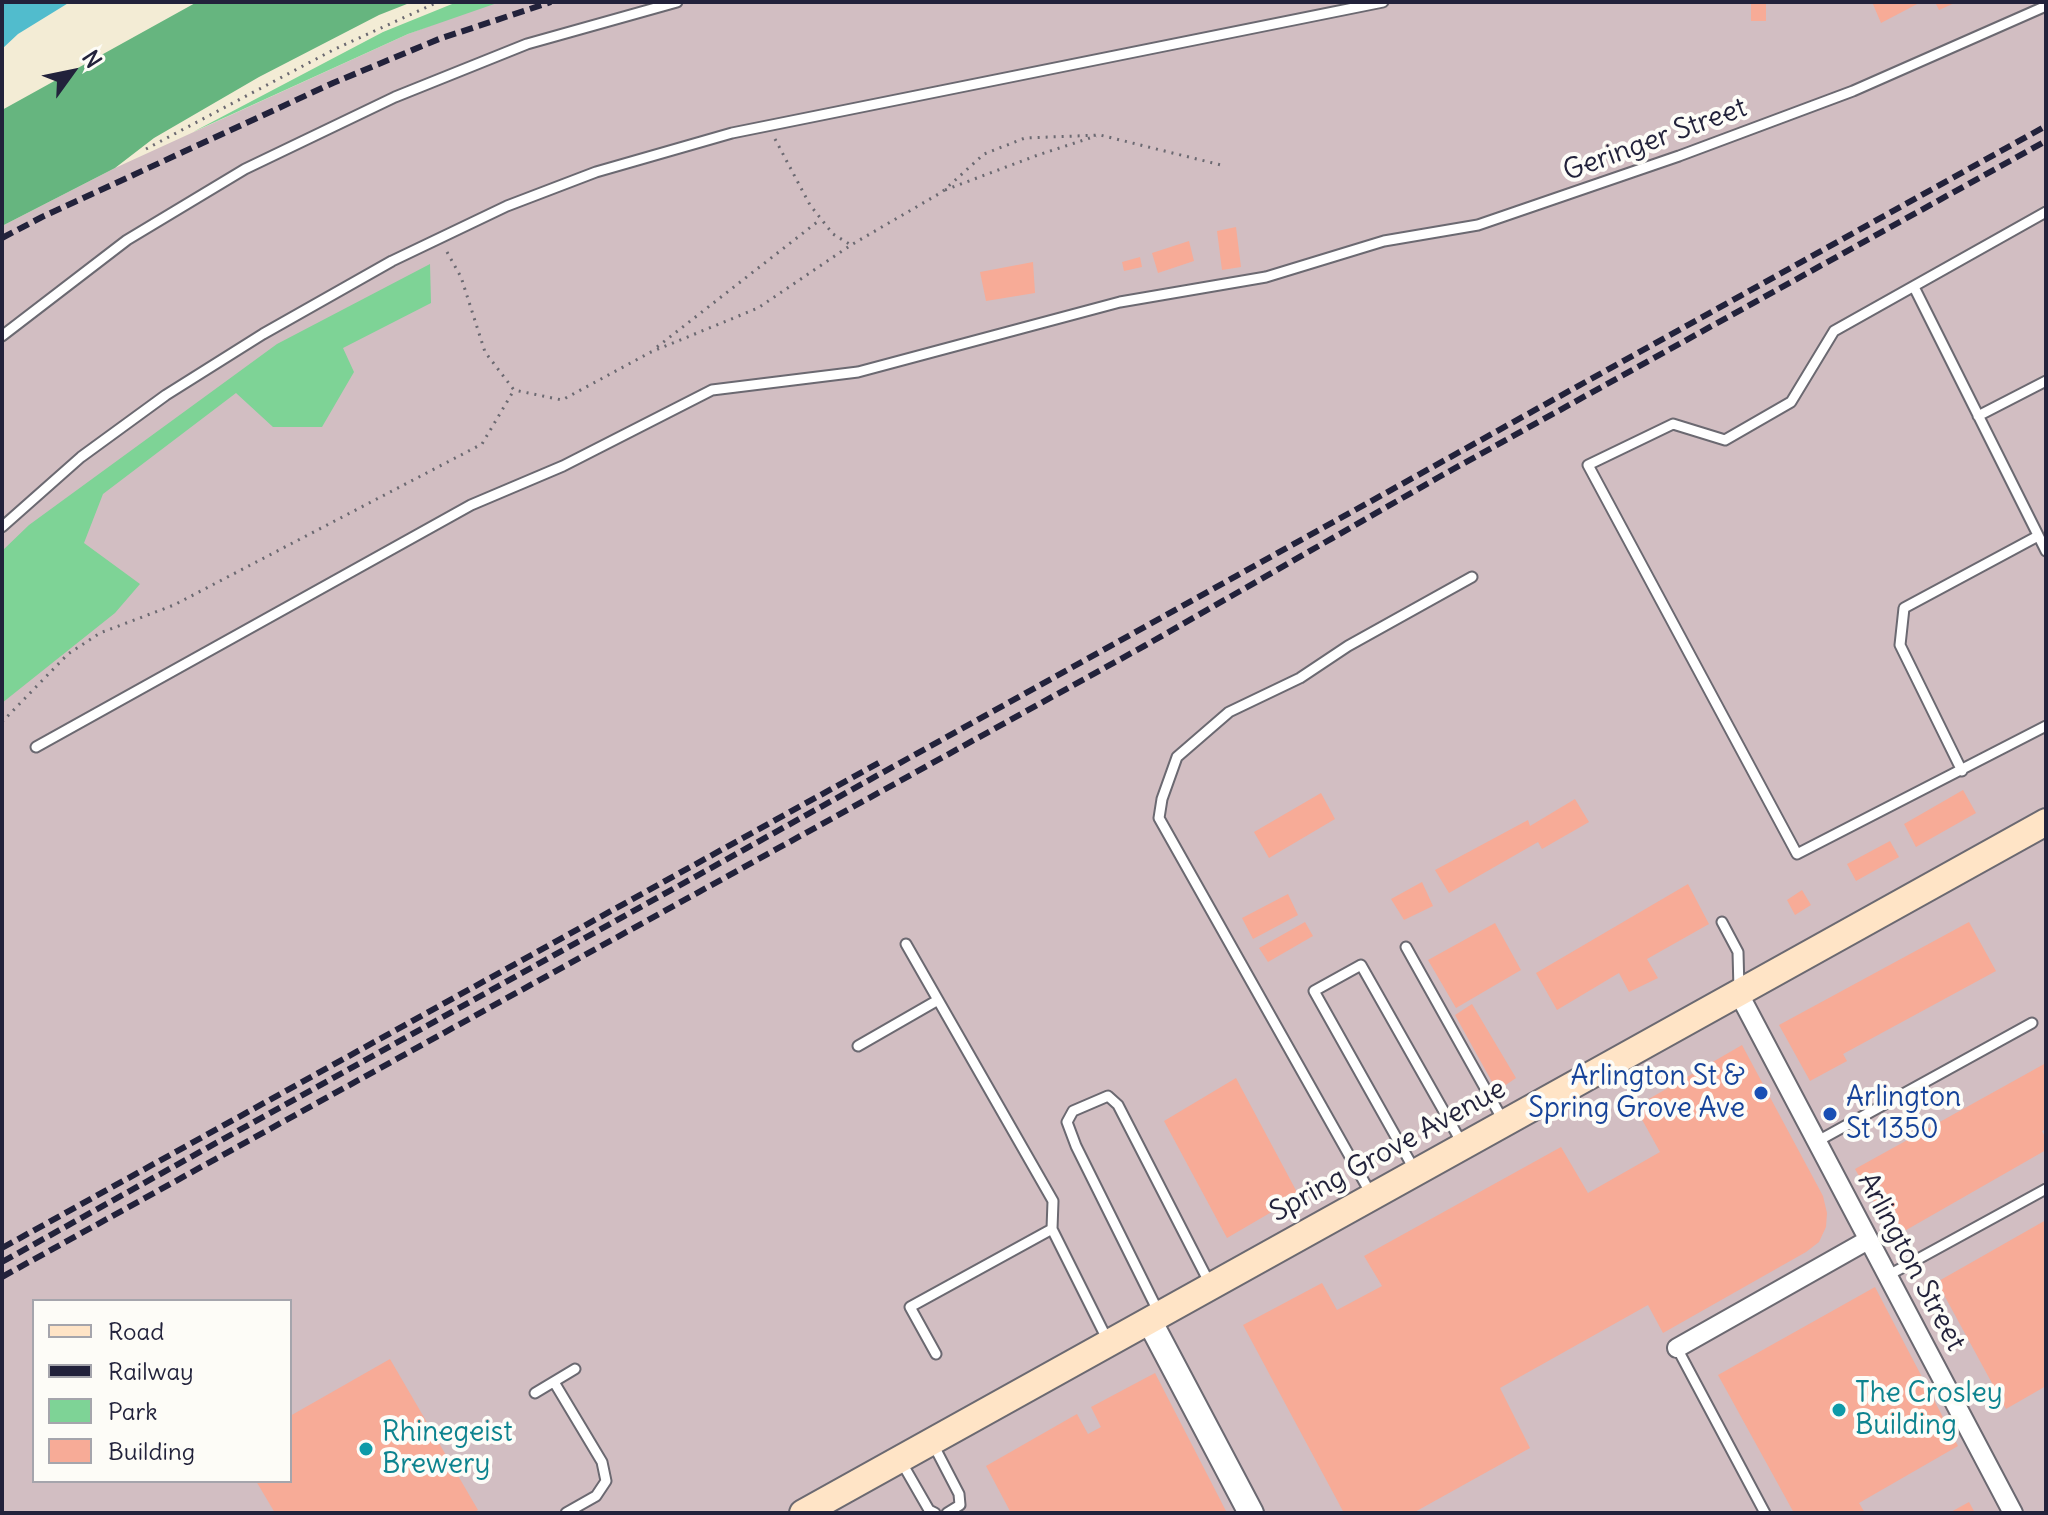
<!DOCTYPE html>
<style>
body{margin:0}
#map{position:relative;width:2048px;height:1515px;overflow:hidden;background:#f3ecd5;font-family:Delius,sans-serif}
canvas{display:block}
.frame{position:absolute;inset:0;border:4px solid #22223b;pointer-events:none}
.legend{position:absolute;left:32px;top:1299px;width:260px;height:184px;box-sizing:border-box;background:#fdfcf7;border:2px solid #a5a5ac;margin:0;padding:10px 14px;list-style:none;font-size:24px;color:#22223b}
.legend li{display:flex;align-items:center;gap:16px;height:40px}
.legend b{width:40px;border:2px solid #a5a5ac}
.north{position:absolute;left:32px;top:32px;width:80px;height:80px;-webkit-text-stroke:6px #fdfcf7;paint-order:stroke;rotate:57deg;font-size:22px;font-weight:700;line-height:32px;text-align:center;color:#22223b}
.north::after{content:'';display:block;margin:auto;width:28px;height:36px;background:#22223b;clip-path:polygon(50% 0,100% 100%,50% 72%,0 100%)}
</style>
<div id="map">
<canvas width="2048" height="1515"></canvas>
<div class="frame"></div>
<ul class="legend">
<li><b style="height:10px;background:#ffe4c6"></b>Road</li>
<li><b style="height:10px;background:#22223b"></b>Railway</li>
<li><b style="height:22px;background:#7ed396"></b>Park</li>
<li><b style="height:22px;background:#f7ab97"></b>Building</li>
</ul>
<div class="north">N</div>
</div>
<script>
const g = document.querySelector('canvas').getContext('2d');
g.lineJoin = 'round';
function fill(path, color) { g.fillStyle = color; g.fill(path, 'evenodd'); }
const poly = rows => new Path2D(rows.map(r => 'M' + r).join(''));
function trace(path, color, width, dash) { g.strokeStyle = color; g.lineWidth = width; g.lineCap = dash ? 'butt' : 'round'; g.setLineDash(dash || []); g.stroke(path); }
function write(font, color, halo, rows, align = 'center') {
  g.font = font + ' Delius,sans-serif'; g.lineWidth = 8; g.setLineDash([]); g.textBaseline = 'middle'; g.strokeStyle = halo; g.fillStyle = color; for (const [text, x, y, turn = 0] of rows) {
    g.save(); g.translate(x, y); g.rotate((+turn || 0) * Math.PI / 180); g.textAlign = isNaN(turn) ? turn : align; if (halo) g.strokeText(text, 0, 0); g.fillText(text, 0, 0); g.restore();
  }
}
fill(poly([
 [493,2,2046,2,2046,1513,2,1513,2,226,115,168,408,34],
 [34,1301,290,1301,290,1481,34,1481]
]), '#d2bec2');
fill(poly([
 [457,2,500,2,408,34,193,132,383,32],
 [430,264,431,303,343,348,354,372,322,427,273,427,236,393,103,494,84,543,140,584,115,613,2,703,2,551,29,525,277,344]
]), '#7ed396');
fill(poly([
 [197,2,412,2,379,15,259,77,154,138,115,168,2,226,2,110]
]), '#66b57f');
fill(poly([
 [2,2,70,2,18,34,2,49]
]), '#51bccd');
fill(poly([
 [1872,2,1921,2,1881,23],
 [1935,2,1957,2,1939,10],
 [1751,3,1766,3,1766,21,1751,21],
 [1236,227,1241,267,1222,270,1217,231],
 [1189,241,1194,261,1158,273,1152,253],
 [1140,257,1142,267,1124,271,1122,262],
 [1033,262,1035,293,986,301,980,272],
 [1963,790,1976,813,1916,847,1904,824],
 [1321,793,1335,819,1269,858,1254,832],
 [1575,799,1589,822,1542,849,1538,842,1449,893,1435,870,1528,820,1530,826],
 [1890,841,1899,857,1856,881,1847,864],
 [1422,882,1433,906,1404,920,1391,899],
 [1688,884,1709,924,1647,959,1658,978,1629,992,1619,973,1557,1010,1536,973],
 [1802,890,1811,905,1795,915,1787,900],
 [1288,894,1298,915,1253,939,1242,918],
 [1305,922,1313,936,1268,962,1259,948],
 [1969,922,1996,971,1843,1054,1847,1061,1810,1081,1779,1025],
 [1495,923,1521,970,1456,1008,1428,960],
 [1472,1004,1516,1078,1497,1091,1455,1015],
 [1742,1045,1823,1196,1827,1213,1826,1227,1819,1242,1806,1252,1663,1333,1648,1305,1500,1388,1530,1448,1413,1513,1344,1513,1243,1325,1322,1283,1337,1310,1382,1286,1364,1256,1561,1147,1588,1193,1660,1152,1635,1107],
 [2046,1063,2046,1129,2042,1131,2046,1139,2046,1150,1894,1237,1855,1169],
 [1236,1078,1299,1196,1227,1238,1164,1121],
 [2046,1220,2046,1386,2006,1409,1937,1282],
 [1875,1287,1958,1446,1859,1503,1865,1513,1794,1513,1718,1375],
 [390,1359,478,1510,473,1513,275,1513,256,1481,290,1481,290,1416],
 [1155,1373,1227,1513,1011,1513,986,1466,1077,1414,1088,1434,1101,1427,1091,1407],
 [1969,1502,1975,1513,1949,1513]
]), '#f7ab97');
const service = poly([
 [2046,212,1834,331,1791,402,1725,440,1673,424,1588,465,1797,854,2046,726],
 [1914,287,2046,551],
 [2,336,127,240,245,169,395,97,527,44,677,2],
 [1978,416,2046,381],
 [2,527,81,457,166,395,263,334,392,261,507,206,596,172,732,133,1383,2],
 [36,747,471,505,563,466,712,390,858,372,1120,302,1266,277,1384,241,1478,225,1679,156,1853,91,2046,6],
 [1962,771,1900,645,1904,608,2038,536],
 [1722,922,1738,952,1739,990],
 [906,944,1053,1201,1052,1229,1108,1341],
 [1406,947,1504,1122],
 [858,1046,938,1000],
 [1816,1142,2032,1023],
 [1414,1169,1314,991,1361,965,1463,1145],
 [1371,1194,1159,818,1162,799,1177,757,1229,712,1300,678,1348,646,1472,577],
 [1887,1276,2046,1189],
 [1159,1313,1076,1146,1067,1122,1073,1111,1108,1096,1118,1105,1210,1284],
 [1677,1348,1765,1513],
 [936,1354,910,1307,1052,1229],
 [554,1382,602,1462,606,1481,596,1496,566,1513],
 [535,1393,575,1369],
 [933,1444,959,1494,960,1505,947,1513],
 [902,1463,929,1510,935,1513]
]);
const minor = poly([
 [1739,994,2013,1513],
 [1677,1348,1868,1240]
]);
const tertiary = poly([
 [1150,1322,1251,1513]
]);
const secondary = poly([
 [803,1513,2046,822]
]);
trace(service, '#6b6971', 13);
trace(minor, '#6b6971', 22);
trace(tertiary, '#6b6971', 28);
trace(secondary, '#6b6971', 30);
trace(poly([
 [775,139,810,205,833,234,851,245],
 [146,149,335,49,438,2],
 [945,190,1038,155,1096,136],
 [447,252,461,277,485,352,514,390,562,400,651,352,758,308,851,245,942,192,984,154,1025,138,1100,135,1221,165],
 [657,347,821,219],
 [2,722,68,654,100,633,174,605,482,444,514,390]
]), '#6b6971', 3, [2, 6]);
trace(service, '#fff', 9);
trace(minor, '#fff', 18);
trace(tertiary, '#fff', 24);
trace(secondary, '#ffe4c6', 26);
trace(poly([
 [2,238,42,217,333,83,439,39,551,2],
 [2,1248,882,761],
 [2,1262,2046,126],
 [2,1277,1146,645,1439,477,2046,141]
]), '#22223b', 6, [12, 6]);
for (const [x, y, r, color] of [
 [1761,1093,8,"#1a4fb4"],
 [1830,1114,8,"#1a4fb4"],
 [1839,1410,8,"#0f9aa8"],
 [366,1449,8,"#0f9aa8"]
]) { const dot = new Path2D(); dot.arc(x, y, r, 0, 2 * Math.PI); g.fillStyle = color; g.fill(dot); trace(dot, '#fdfcf7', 3); }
write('28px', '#22223b', '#fdfcf7', [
 ["Geringer Street",1655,140,-20],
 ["Spring Grove Avenue",1388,1151,-29],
 ["Arlington Street",1911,1262,62]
]);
write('28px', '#164399', '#fdfcf7', [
 ["Arlington St &",1745,1077],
 ["Spring Grove Ave",1745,1109],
 ["Arlington",1846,1098,"left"],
 ["St 1350",1846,1130,"left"]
], 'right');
write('28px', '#0d838f', '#fdfcf7', [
 ["The Crosley",1855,1394],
 ["Building",1855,1426],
 ["Rhinegeist",382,1433],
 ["Brewery",382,1465]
], 'left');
</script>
